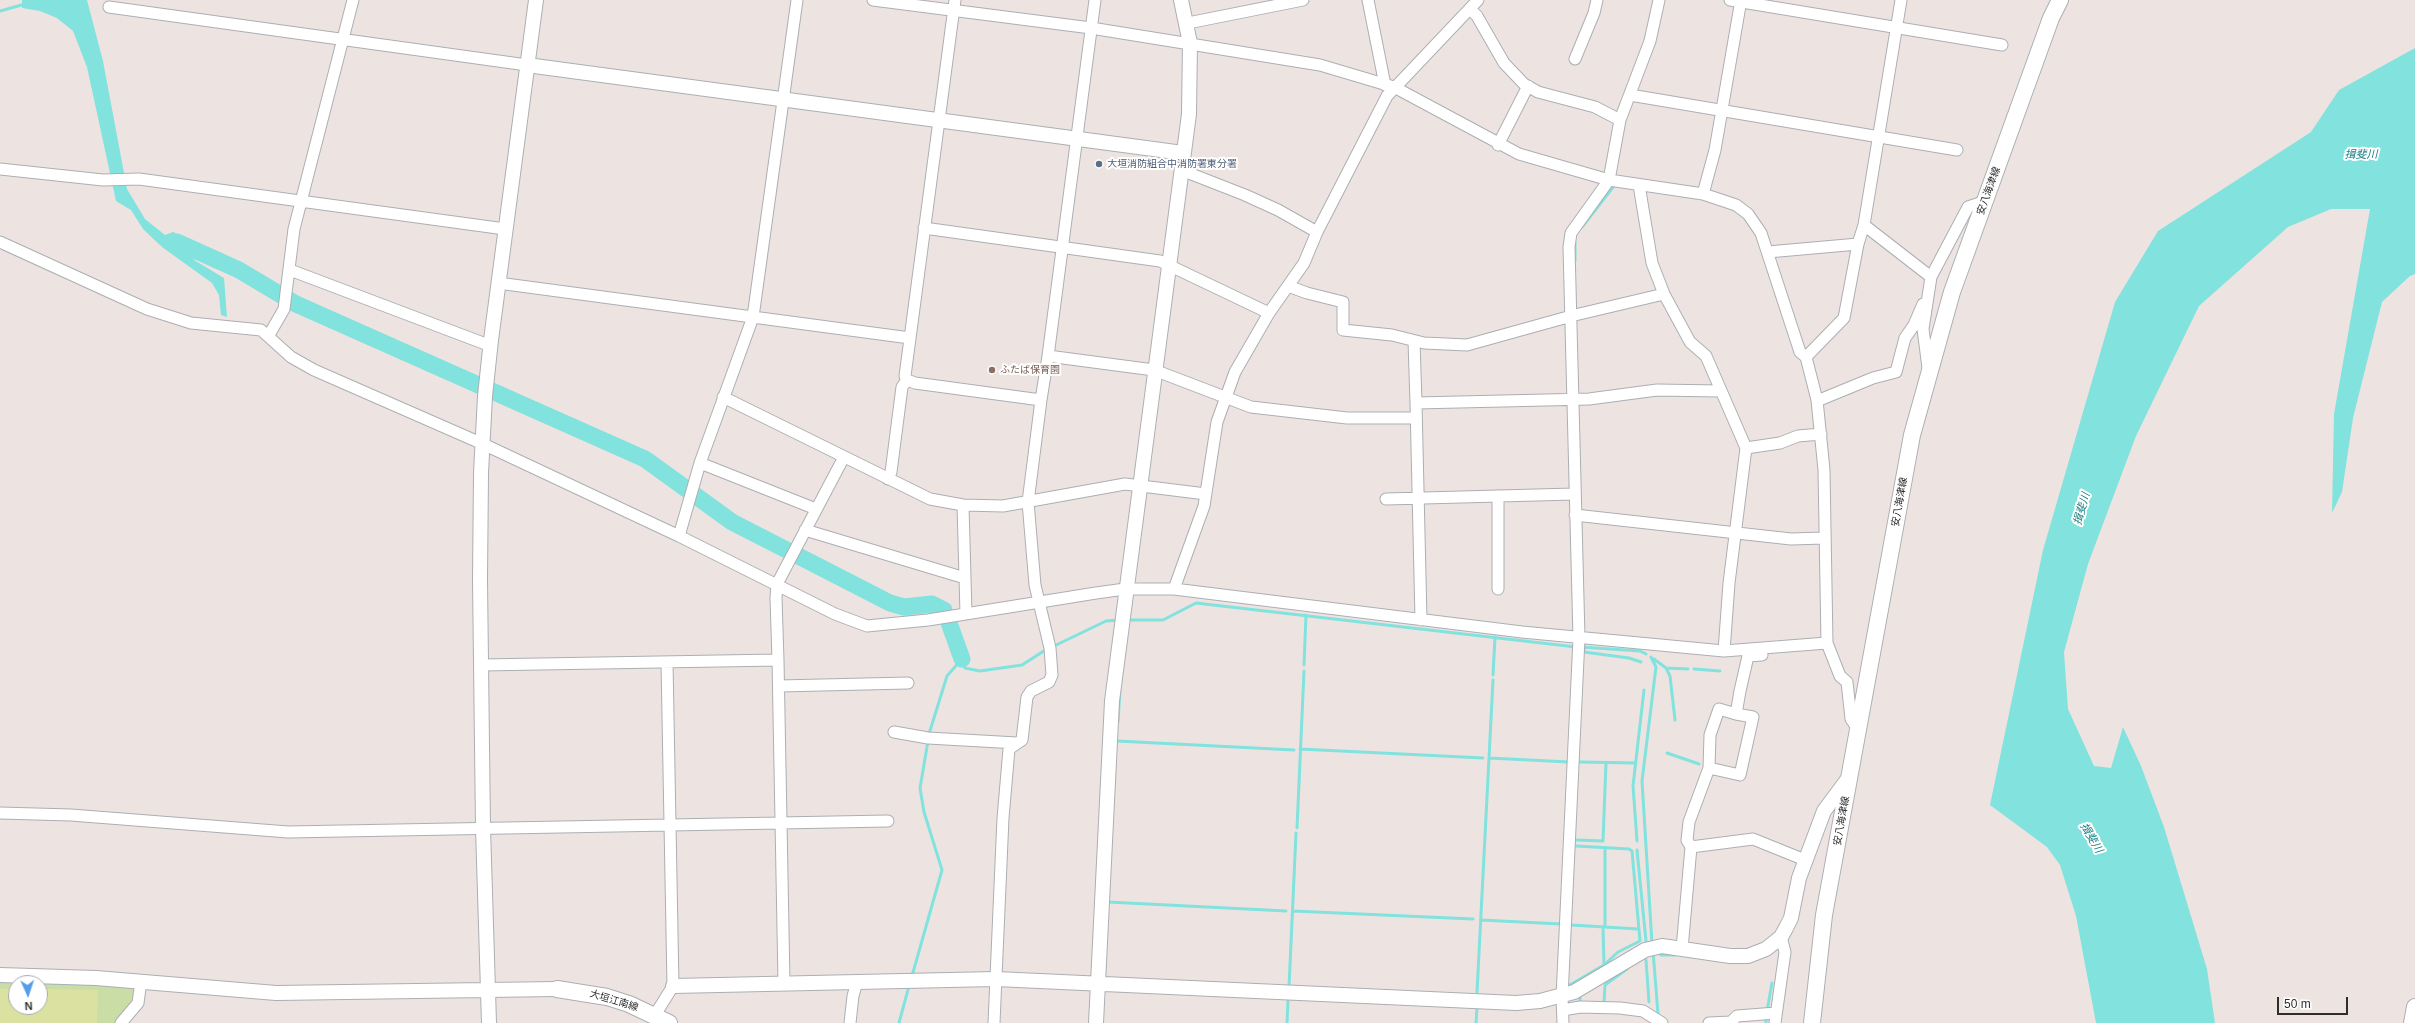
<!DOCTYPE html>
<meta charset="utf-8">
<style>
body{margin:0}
#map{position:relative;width:2415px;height:1023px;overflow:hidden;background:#ede4e1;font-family:Arial,sans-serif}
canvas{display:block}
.north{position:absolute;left:8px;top:975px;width:40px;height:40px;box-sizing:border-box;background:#fff;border:1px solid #ababab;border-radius:50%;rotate:177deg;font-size:11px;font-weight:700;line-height:16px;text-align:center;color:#2d2d2d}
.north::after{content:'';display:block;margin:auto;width:14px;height:18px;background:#559de6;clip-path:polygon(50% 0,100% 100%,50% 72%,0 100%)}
.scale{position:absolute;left:2277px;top:997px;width:71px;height:18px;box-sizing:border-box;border:2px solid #2d2d2d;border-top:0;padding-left:5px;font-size:12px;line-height:14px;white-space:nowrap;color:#2d2d2d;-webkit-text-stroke:3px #fff;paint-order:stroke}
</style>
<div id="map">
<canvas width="2415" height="1023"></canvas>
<div class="north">N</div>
<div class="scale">50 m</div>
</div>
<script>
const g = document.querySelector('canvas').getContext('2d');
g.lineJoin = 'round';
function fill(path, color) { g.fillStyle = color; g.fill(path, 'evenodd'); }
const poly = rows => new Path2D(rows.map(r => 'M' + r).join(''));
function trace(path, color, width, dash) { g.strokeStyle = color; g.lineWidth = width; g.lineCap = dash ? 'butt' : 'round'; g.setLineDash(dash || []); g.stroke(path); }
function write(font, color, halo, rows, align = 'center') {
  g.font = font + ' Arial,"Noto Sans JP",sans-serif'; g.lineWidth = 4; g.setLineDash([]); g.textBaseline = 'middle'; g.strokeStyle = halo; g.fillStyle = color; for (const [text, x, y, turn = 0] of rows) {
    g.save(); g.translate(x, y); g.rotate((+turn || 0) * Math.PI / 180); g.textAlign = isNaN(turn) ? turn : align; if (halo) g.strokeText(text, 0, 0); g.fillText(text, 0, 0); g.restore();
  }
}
fill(poly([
 [0,980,132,985,136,990,134,1001,116,1023,0,1023],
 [16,983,40,983,40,1007,16,1007]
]), '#c9dda4');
fill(poly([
 [0,989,16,989,16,1007,40,1007,40,989,98,990,97,1023,0,1023]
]), '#dbe2a1');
fill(poly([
 [22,0,87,0,103,61,127,189,145,219,165,235,173,232,201,245,194,260,224,278,227,317,221,315,219,295,212,283,162,247,143,229,131,210,116,201,87,67,73,31,57,18,40,11,22,8],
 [2415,48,2415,274,2410,276,2382,302,2353,418,2342,492,2332,513,2334,414,2370,209,2331,209,2288,227,2199,306,2136,436,2088,564,2064,652,2068,709,2094,766,2111,768,2123,727,2141,766,2164,827,2207,969,2215,1023,2096,1023,2076,916,2060,865,2047,847,1990,805,2043,550,2115,302,2158,231,2311,132,2339,90]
]), '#81e2de');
trace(poly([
 [0,11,25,4],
 [1582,227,1614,186],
 [1575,261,1575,243],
 [1126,620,1163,620,1196,603,1576,647],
 [1584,646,1584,652,1629,658,1641,662],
 [1052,647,1106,621,1118,620],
 [1581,647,1640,651,1646,654],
 [1651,657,1656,667,1642,781,1652,944],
 [1654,659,1666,668,1688,669],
 [1304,665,1306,615],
 [1666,668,1670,676,1675,720],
 [1694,669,1720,671],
 [1493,675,1495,637],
 [1118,722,1120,690],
 [929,734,947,676,962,659,965,668,980,671,1022,665,1047,649],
 [1117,741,1294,750],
 [1300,749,1483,758],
 [1667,753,1699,764],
 [1489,758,1569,762],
 [1579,762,1636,763],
 [1297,828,1304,671],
 [1577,840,1603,841,1606,763],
 [1637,841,1633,786,1644,690],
 [1605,848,1605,927],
 [1637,850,1646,941],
 [1108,902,1286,911],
 [1293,911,1473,919],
 [1481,920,1561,924],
 [1571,925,1639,929],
 [1603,927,1604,965],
 [1653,951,1658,1014],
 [1661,955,1675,955],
 [1646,960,1649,1002],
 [912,976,942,870,924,812,920,788,928,741],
 [1568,986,1604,965,1618,952,1640,941,1632,851,1629,849,1576,846],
 [1289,987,1296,833],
 [1477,992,1493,680],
 [1580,995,1580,1002,1582,1003],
 [1604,1003,1605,985,1627,969],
 [1767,1011,1772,983],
 [899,1023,909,986],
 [1287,1023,1288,1001],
 [1476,1023,1477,1008],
 [1766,1023,1766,1016]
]), '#81e2de', 3);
trace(poly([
 [177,242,239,270,296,304,645,459,732,522,890,603,904,607,932,604,944,610],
 [948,620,962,659]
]), '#81e2de', 17);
const minor = poly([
 [873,0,1091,28,1320,65,1394,87,1519,154,1609,180,1703,194,1736,205,1748,214,1761,233,1800,352,1806,357,1817,400,1824,470,1827,643,1840,676,1847,682,1851,719,1859,731],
 [1368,0,1385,85],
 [1730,0,2002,45],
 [109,7,527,65],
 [1470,9,1477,16,1504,63,1524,84,1538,92,1595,107,1620,120,1609,180,1571,233,1569,247,1579,638,1562,997,1563,1023],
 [1188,23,1303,0],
 [1575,59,1594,13,1597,0],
 [1630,95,1957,150],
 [1620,120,1650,41,1659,0],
 [1498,145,1528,86],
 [0,169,103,180,139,179,505,229],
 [1181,170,1245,195,1278,210,1317,232],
 [1639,185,1652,263,1664,294,1690,342,1706,356,1746,448,1780,443,1798,436,1821,434],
 [1703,194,1715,150,1741,0],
 [1864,225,1931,277,1923,329,1928,368],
 [924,228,1160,261,1269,313],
 [0,242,147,309,191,323,261,330,291,357,314,370,483,444,679,536,835,614,867,626,928,620,1096,593,1125,589,1174,589,1522,632,1724,651,1827,643],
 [1768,252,1858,244,1864,225,1901,0],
 [290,270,491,346],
 [1931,277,1968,207,1986,201],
 [498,283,910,338],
 [1288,286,1307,293,1343,302,1343,330,1392,335,1424,343,1467,345,1575,315,1664,294],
 [269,335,284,309,294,229,353,0],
 [1414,341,1416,403],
 [1048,356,1095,0],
 [1806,357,1844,318,1858,244],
 [907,380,915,383,1041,400,1048,356,1154,370,1251,407,1347,418,1416,418],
 [723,397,930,499,963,505,1003,506,1125,484,1206,494],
 [1817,401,1873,378,1896,372,1905,338,1914,325,1923,304],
 [700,463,816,509],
 [888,479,891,472,902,387,907,380,905,376,955,0],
 [1498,496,1498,589],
 [1386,499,1574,494],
 [963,505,966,614],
 [1575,515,1791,539,1824,538],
 [805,530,965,578],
 [679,536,700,463,753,317,797,0],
 [1174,589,1204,506,1217,422,1235,372,1269,313,1304,263,1317,232,1387,96,1478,0],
 [1421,620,1416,403,1589,399,1657,390,1721,391],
 [1724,651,1729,583,1746,448],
 [778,660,776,598,777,584,844,457],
 [481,665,778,660,784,983],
 [779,686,908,683],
 [894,732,928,738,1017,743],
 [1709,768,1740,775,1753,717,1736,714,1740,691,1748,656,1762,655],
 [0,813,71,815,288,832,888,821],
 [1691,847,1753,839,1805,860],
 [1682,949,1691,847,1687,840,1689,822,1709,768,1710,735,1719,709,1736,714],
 [1563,1010,1580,1007,1620,1008,1643,1011,1662,1023],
 [655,1015,673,986,667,662],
 [121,1023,138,1003,141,981],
 [850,1023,853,996,857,982],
 [994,1023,1003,818,1009,749,1022,740,1027,697,1031,691,1049,682,1052,675,1050,648,1035,585,1028,502,1041,400],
 [1709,1023,1731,1022,1737,1016,1776,1013],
 [1775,1023,1785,952,1781,937]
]);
const tertiary = poly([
 [527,65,1183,153],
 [0,975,96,978,276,993,557,989],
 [673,986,996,979,1516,1003,1540,1001,1574,992,1645,950,1662,946,1730,956,1748,956,1766,949,1781,937,1786,928,1791,918,1799,878,1824,811,1850,776],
 [489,1023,483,828,480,580,481,473,485,396,491,340,536,0],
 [1096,1023,1112,701,1189,114,1190,43,1181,0]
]);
const secondary = poly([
 [557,989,607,997,629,1004,669,1023],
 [1812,1023,1824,915,1912,435,1952,292,2051,18,2060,0],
 [2412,1023,2415,1007]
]);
trace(minor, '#abafb4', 13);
trace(tertiary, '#abafb4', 16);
trace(secondary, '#abafb4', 18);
trace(minor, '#fff', 11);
trace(tertiary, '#fff', 14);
trace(secondary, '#fff', 16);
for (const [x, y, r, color] of [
 [1099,164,4,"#5c6f8a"],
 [992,370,4,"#8d6e63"]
]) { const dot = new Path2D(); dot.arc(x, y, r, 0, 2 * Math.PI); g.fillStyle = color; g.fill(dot); trace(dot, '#fff', 1.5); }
write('10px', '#4e5e75', '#fff', [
 ["大垣消防組合中消防署東分署",1107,164]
], 'left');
write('10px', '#2d2d2d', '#fff', [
 ["安八海津線",1989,191,-70],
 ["安八海津線",1900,502,-80],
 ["安八海津線",1842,821,-80],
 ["大垣江南線",614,1001,17]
]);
write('10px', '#785e54', '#fff', [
 ["ふたば保育園",1000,370]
], 'left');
write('italic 11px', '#1c8184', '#fff', [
 ["揖斐川",2361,155],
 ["揖斐川",2082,509,-74],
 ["揖斐川",2091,838,59]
]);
</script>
